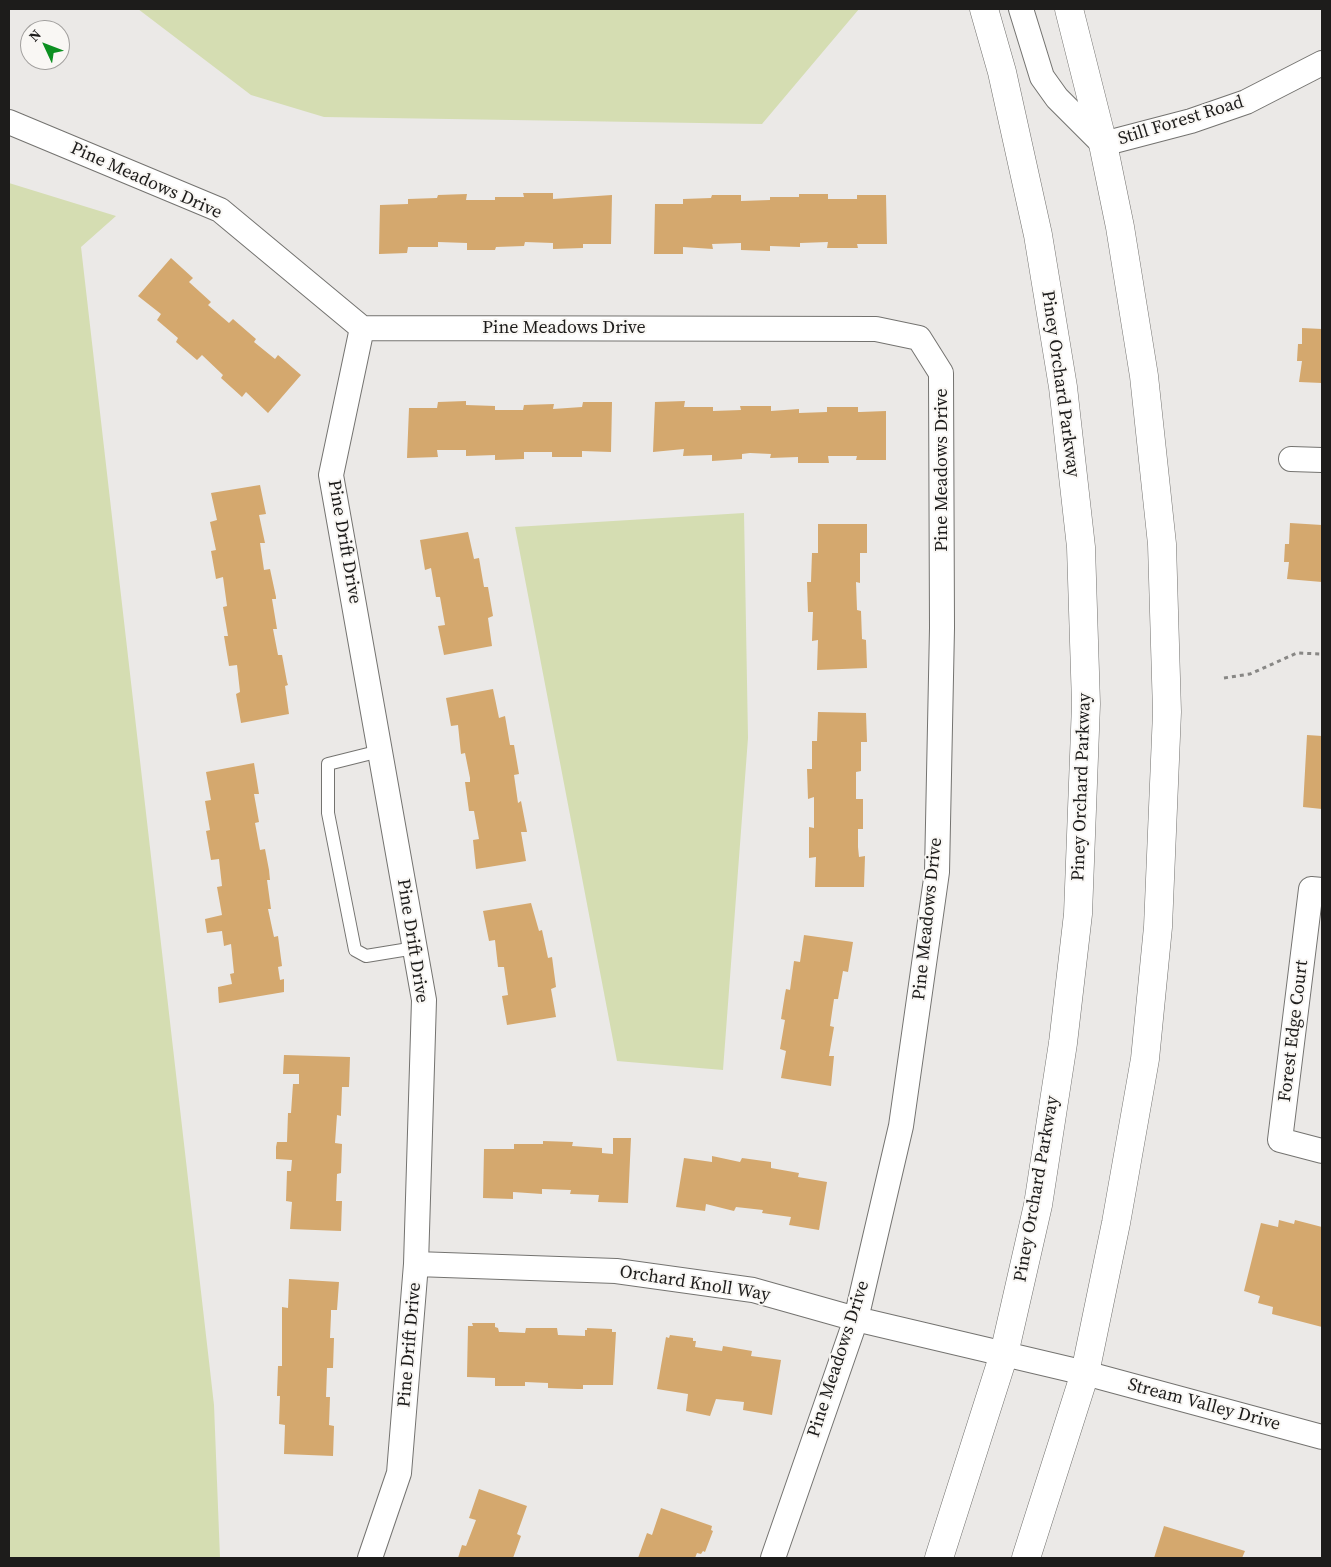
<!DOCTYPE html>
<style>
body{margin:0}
#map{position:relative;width:1331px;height:1567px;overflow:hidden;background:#ebe9e7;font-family:"Source Serif 4",serif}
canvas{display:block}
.frame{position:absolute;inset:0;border:10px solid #1d1c1b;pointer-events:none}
.north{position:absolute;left:20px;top:20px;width:50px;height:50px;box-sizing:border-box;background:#f9f7f4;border:1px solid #a19f9d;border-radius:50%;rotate:313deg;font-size:14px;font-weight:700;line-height:20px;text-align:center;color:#1d1c1b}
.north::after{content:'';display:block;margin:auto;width:18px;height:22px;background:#0c9021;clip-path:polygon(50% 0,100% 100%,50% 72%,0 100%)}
</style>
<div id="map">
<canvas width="1331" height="1567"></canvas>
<div class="frame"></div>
<div class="north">N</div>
</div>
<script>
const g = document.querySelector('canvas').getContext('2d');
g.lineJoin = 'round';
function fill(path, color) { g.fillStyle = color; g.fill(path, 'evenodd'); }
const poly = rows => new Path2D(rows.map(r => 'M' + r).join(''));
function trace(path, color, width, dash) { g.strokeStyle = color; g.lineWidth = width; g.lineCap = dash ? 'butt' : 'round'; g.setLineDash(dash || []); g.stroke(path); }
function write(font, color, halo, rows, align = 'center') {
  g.font = font + ' "Source Serif 4",serif'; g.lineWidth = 4; g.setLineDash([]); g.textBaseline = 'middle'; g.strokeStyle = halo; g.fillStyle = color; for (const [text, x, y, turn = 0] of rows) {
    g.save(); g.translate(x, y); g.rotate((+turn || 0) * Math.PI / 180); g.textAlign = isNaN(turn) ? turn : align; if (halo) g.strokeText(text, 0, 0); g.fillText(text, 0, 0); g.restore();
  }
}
fill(poly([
 [138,9,859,9,762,124,324,117,251,95],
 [9,183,116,216,81,247,214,1405,220,1558,9,1558],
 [744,513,748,738,723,1070,617,1061,515,527]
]), '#d5ddb2');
fill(poly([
 [523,193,553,193,553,199,612,195,611,244,583,244,583,248,553,249,553,243,525,242,524,246,496,247,495,250,467,250,467,243,438,242,438,247,408,247,407,253,379,254,380,205,408,204,408,199,437,198,438,195,467,194,466,200,495,200,495,197,524,197],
 [799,194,828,194,828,199,857,199,857,195,886,195,887,244,857,244,858,248,827,248,828,242,800,243,800,247,770,246,770,251,741,250,741,243,712,244,713,249,683,247,683,254,654,254,655,204,683,204,683,199,711,198,712,195,741,195,741,201,770,200,770,197,799,197],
 [171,258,193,278,189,282,211,302,208,305,229,323,233,319,256,339,254,342,275,359,278,355,301,375,268,413,246,392,242,397,221,378,223,375,202,355,197,360,176,342,178,338,157,320,161,314,138,296],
 [1302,328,1322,329,1322,383,1299,382,1302,361,1297,361,1298,344,1302,344],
 [466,401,466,405,495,406,495,410,523,410,524,405,554,404,553,409,582,407,583,402,612,402,611,452,582,451,582,457,552,457,552,452,524,452,524,459,495,460,495,455,466,456,466,450,437,450,438,457,407,458,409,408,437,408,438,402],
 [685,401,684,407,713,407,713,411,741,410,740,406,771,406,771,411,799,409,799,413,827,412,827,407,858,407,858,412,860,412,886,411,886,460,856,460,857,456,828,456,829,463,798,463,798,457,770,458,771,454,750,453,742,454,742,459,712,461,712,455,683,456,684,449,653,452,655,402],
 [260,485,266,514,259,515,265,543,260,543,264,570,270,569,276,597,276,599,272,599,277,629,273,629,278,655,282,655,287,682,288,685,285,686,289,714,241,723,236,694,240,692,237,665,229,666,224,636,228,636,223,607,227,606,223,577,216,579,211,551,216,550,210,522,217,520,211,493],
 [1290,523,1322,525,1322,582,1287,579,1289,562,1284,562,1285,544,1289,544],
 [818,524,867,524,867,553,860,553,860,583,856,582,857,610,861,611,862,639,866,640,867,668,817,670,818,640,812,641,813,612,808,612,807,582,811,582,812,553,818,553],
 [468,532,474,559,479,558,484,587,488,587,493,616,488,618,492,646,444,655,438,626,445,625,440,597,436,597,431,568,425,570,420,540],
 [493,689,499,718,505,716,510,745,514,745,519,774,514,775,518,803,521,801,527,832,521,832,526,861,476,869,473,840,479,839,474,811,469,811,465,782,470,782,470,778,465,753,461,754,458,725,451,726,446,698],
 [818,712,866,713,867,742,861,742,861,771,856,772,856,799,863,799,863,829,858,829,858,847,859,857,865,856,864,887,815,887,816,857,809,858,809,827,814,828,814,797,808,799,807,769,812,769,812,741,817,741],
 [1307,735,1322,736,1322,809,1303,807],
 [254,763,259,794,254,794,259,822,255,823,260,850,265,849,269,870,270,880,267,880,271,909,268,909,274,937,278,936,282,966,278,967,280,980,284,979,284,992,219,1003,218,987,232,984,230,974,234,973,231,944,224,946,222,931,207,933,205,919,222,915,217,887,222,886,219,859,211,860,206,831,210,830,205,801,211,800,206,772],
 [531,903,539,931,542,930,548,958,552,957,556,987,551,989,556,1017,507,1025,502,996,508,995,504,967,498,967,495,940,489,941,483,911],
 [804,935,853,942,848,972,843,971,838,999,834,999,830,1026,834,1027,829,1056,834,1056,831,1086,781,1078,786,1051,780,1049,785,1020,781,1019,785,994,786,989,790,990,794,961,800,962],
 [284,1055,350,1057,349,1087,342,1087,341,1113,341,1116,337,1115,335,1143,342,1144,341,1173,337,1174,336,1201,342,1201,341,1231,290,1229,292,1202,286,1201,287,1171,291,1171,292,1160,276,1159,276,1147,277,1142,287,1142,288,1113,291,1113,293,1084,299,1084,299,1074,283,1074],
 [613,1138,631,1138,628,1203,598,1202,599,1195,570,1194,571,1190,542,1189,542,1194,513,1192,513,1199,483,1198,484,1149,514,1149,514,1144,543,1144,543,1141,573,1142,572,1146,602,1148,602,1153,613,1154],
 [712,1156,740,1162,742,1158,771,1162,771,1168,799,1173,798,1177,827,1182,819,1230,789,1225,791,1217,762,1213,763,1210,736,1207,734,1211,706,1204,705,1211,676,1207,684,1158,712,1162],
 [1279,1220,1294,1224,1295,1220,1322,1227,1322,1327,1272,1314,1273,1307,1258,1303,1260,1296,1244,1291,1261,1223,1278,1227],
 [289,1279,339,1282,337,1310,331,1310,331,1315,330,1338,334,1338,333,1368,327,1368,326,1397,330,1397,329,1425,334,1426,333,1456,284,1454,285,1425,279,1424,280,1396,277,1396,277,1394,278,1366,282,1366,282,1307,288,1308],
 [472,1323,495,1323,495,1327,498,1328,499,1332,501,1332,525,1333,526,1328,557,1328,558,1335,585,1336,585,1330,587,1330,587,1328,612,1329,612,1332,616,1332,613,1385,583,1385,583,1389,578,1389,548,1388,548,1383,525,1382,525,1386,495,1386,495,1378,467,1377,468,1326,473,1326],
 [670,1335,693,1338,693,1341,696,1341,695,1347,722,1351,723,1346,752,1351,751,1356,781,1360,772,1415,743,1410,744,1402,716,1399,710,1416,686,1411,688,1394,657,1389,666,1337,669,1338],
 [479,1489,527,1506,517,1534,521,1536,513,1558,458,1558,462,1545,466,1546,476,1520,469,1518],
 [661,1508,712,1526,711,1530,713,1531,705,1552,703,1551,701,1554,697,1553,695,1558,638,1558,647,1533,652,1535],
 [1164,1526,1245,1551,1242,1558,1154,1558]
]), '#d4a86e');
const service = poly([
 [380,751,328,764,328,813,355,950,366,956,415,948]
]);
const minor = poly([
 [1021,9,1042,77,1057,98,1103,144,1191,121,1246,102,1322,63],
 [9,122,220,210,362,328,876,329,919,338,941,373,942,628,937,872,901,1126,856,1319,773,1558],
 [362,328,331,475,424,1000,416,1264,399,1473,370,1558],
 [1291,459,1322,460],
 [1322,890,1311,889,1280,1140,1322,1151],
 [416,1264,616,1271,753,1290,856,1319,1085,1373,1322,1437]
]);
const tertiary = poly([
 [939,1558,1004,1354,1038,1205,1063,1043,1078,914,1086,704,1081,547,1063,387,1038,235,1002,72,984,9],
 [1026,1558,1085,1373,1116,1223,1145,1059,1158,927,1167,712,1162,544,1144,376,1120,227,1103,144,1069,9]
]);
trace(service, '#747370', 14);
trace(minor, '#747370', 26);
trace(tertiary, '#747370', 29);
trace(poly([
 [1224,678,1250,674,1297,653,1322,654]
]), '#888785', 3, [4, 4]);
trace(service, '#fff', 12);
trace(minor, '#fff', 24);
trace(tertiary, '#fff', 28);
write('18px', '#1d1c1b', '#f9f7f4', [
 ["Still Forest Road",1181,121,-17],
 ["Pine Meadows Drive",146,181,24],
 ["Pine Meadows Drive",564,328],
 ["Piney Orchard Parkway",1060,384,82],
 ["Pine Meadows Drive",942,470,-90],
 ["Pine Drift Drive",344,542,80],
 ["Piney Orchard Parkway",1082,787,-88],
 ["Pine Meadows Drive",928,919,-84],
 ["Pine Drift Drive",412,941,81],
 ["Forest Edge Court",1294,1031,-83],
 ["Piney Orchard Parkway",1037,1189,-80],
 ["Orchard Knoll Way",695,1284,9],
 ["Pine Drift Drive",410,1345,-85],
 ["Pine Meadows Drive",839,1359,-72],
 ["Stream Valley Drive",1204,1405,15]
]);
</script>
